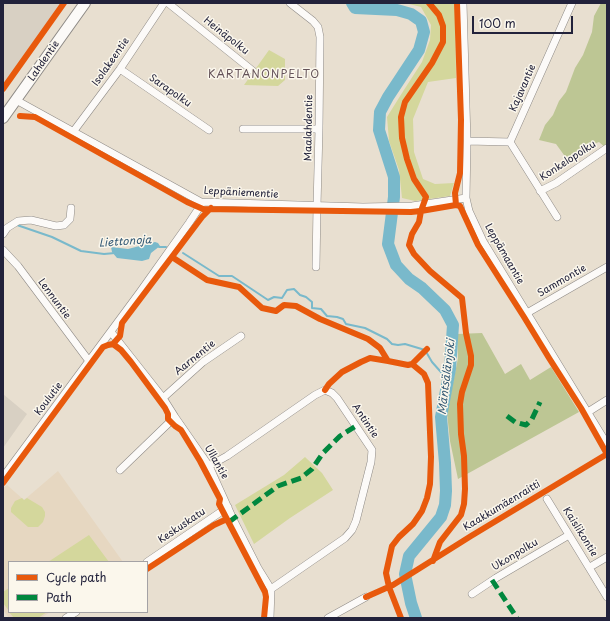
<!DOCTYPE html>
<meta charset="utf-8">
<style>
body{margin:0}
#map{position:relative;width:610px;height:621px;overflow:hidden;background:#e8dfd0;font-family:"Playpen Sans",sans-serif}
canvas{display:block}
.frame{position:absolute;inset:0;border:4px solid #22223b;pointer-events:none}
.legend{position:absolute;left:8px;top:561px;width:140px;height:52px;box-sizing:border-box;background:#fbf7ec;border:1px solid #a4a2a5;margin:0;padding:5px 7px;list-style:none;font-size:12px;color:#22223b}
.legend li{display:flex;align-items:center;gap:8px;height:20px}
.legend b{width:20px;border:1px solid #a4a2a5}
.scale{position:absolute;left:472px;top:16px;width:101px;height:18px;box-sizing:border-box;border:2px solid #22223b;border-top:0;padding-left:5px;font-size:12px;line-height:14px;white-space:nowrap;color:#22223b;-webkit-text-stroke:3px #fbf7ec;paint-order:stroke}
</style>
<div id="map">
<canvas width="610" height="621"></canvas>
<div class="frame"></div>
<ul class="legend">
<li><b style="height:5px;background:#e8590c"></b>Cycle path</li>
<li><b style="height:5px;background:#00873e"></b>Path</li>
</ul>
<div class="scale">100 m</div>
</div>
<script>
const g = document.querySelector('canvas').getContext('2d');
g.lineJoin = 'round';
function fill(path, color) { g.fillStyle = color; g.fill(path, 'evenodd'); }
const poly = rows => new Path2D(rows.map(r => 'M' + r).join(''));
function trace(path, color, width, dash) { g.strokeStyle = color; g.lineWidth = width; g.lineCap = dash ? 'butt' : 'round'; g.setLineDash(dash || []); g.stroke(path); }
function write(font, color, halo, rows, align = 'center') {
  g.font = font + ' "Playpen Sans",sans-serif'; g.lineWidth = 3; g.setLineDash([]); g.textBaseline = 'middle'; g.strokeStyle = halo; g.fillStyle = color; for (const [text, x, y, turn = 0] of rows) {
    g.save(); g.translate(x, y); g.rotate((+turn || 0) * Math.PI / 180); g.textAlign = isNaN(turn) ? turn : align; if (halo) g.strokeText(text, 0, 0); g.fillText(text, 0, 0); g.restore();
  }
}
fill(poly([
 [58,471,123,562,9,562,9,612,50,612,41,618,9,618,3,610,3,488,7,485,24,500]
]), '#e6d7c1');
fill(poly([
 [3,3,63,3,9,84,3,90],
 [3,394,27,414,3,448]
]), '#d8d0c3');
fill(poly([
 [392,3,455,3,456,78,428,82,413,119,414,152,423,179,435,184,454,183,450,196,415,201,402,198,399,170,389,141,387,117,402,93,422,62,430,40,431,25,421,7,409,4],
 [269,50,285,59,285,80,278,86,244,85],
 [305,457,322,473,333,490,290,518,254,544,235,505,284,475],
 [22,498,24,500,27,498,42,507,45,512,45,516,43,522,38,527,28,527,11,512,11,508,15,501],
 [89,535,109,562,48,562],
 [9,588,9,611,3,603,3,592],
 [9,612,47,612,38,618,14,618]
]), '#d4d79c');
fill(poly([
 [601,3,607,3,607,149,599,142,591,145,576,161,564,155,556,144,539,140,545,125,553,115,559,101,566,92,575,68,583,55,592,32,594,16],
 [482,333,505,374,521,364,530,380,551,367,579,412,458,479,450,441,447,413,458,358,457,334]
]), '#bdc694');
fill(poly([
 [155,242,158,243,160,246,151,253,149,259,142,261,117,258,112,252,111,247,128,249]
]), '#79b9cb');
trace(poly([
 [17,225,52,237,81,251,104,254,115,253],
 [159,247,166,247],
 [183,253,219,276,232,276,268,300,274,297,282,298,287,290,294,289,300,295,306,297,312,302,312,308,321,309,327,316,337,317,343,319,346,324,365,328,387,339,392,344,398,345,405,344,425,350,432,362,448,380]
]), '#79b9cb', 2);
trace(poly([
 [352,3,355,8,397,10,411,14,421,21,424,32,419,50,388,97,380,112,379,130,394,177,394,197,388,244,396,265,409,279,422,288,445,310,453,325,450,369,441,417,445,463,446,491,445,505,441,517,409,556,405,574,411,603,416,618]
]), '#79b9cb', 12);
const minor = poly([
 [168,3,253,71],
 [290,3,313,21,318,27,320,37,319,129,317,206,316,267],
 [463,3,467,141,466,198,469,211,483,241,607,444],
 [120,69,209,130],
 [16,100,201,202,363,207,412,206,466,198],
 [243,129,319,129],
 [73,132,120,69,164,3],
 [467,141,510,142,572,3],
 [510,142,557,217],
 [540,191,556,183,607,148],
 [3,234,7,228,18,221,31,220,56,226,64,225,70,219,71,208],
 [3,250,18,266,89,361],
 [527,313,607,267],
 [111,332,163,398,175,417,209,466,233,519,258,568,271,589,270,618],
 [163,398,203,362,241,336],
 [588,412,607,400],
 [209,466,227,456,315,395,325,390,332,393,337,398,372,450,371,462,356,521,352,530,345,538,271,589],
 [120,470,175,417],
 [3,477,140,292,189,223,201,205,201,202],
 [547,499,607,597],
 [147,562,228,507],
 [590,567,607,557],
 [472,594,496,578,569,535],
 [66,618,76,612],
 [328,618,366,597]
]);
const secondary = poly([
 [3,118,85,3]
]);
trace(minor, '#8e8a86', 8);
trace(secondary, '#8e8a86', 12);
trace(minor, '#fcfaf8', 7);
trace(secondary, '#fcfaf8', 10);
trace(poly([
 [507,416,515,422,526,425,532,419,540,402],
 [229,522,278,486,301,478,312,469,323,453,340,436,356,426],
 [492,580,517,618]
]), '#00873e', 5, [10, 5]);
trace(poly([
 [429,3,439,15,443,26,443,42,432,63,405,102,401,117,402,138,407,159,414,179,426,197,421,211,419,222,412,234,409,245,414,254,430,271,462,298,466,333,471,356,471,365,462,392,460,404,461,434,464,456,465,489,464,504,461,515,440,542,433,561],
 [3,89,64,3],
 [20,116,35,117,187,202,203,209,411,212,421,211,456,205,460,206,478,245,524,317,549,358,581,408,607,454,471,536,393,585,366,597],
 [456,205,455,193,460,173,461,120,457,3],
 [172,257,207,280,239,287,262,308,276,311,284,305,296,306,320,319,368,339,380,348,388,361,408,365,412,364],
 [113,344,121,350,131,362,165,408,168,414,168,419,175,426,181,430,200,461,220,499,219,504,265,592,266,597,264,618],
 [325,390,329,384,342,372,361,362,370,358,388,361],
 [3,483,103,347,108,345,113,344,120,336,122,323,202,217,211,208],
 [147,569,214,525,227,519],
 [401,618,389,587,386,573,392,546,399,537,413,524,422,511,427,498,430,484,431,457,428,383,424,374,412,364,427,349]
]), '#e8590c', 6);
write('10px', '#22223b', '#fbf7ec', [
 ["Heinäpolku",226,36,38],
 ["Lahdentie",44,61,-55],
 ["Isolakeentie",111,62,-55],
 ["Kajavantie",523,88,-66],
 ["Sarapolku",170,91,35],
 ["Maalahdentie",309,128,-89],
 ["Konkelopolku",568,161,-33],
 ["Leppäniementie",241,193,3],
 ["Leppämaantie",504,254,60],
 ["Sammontie",562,281,-30],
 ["Lennuntie",54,299,53],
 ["Aarnentie",195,358,-39],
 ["Koulutie",49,399,-53],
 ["Antintie",365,421,56],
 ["Ullantie",216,462,60],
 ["Kaakkumäenraitti",502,506,-31],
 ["Keskuskatu",182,526,-34],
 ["Kaislikontie",580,532,58],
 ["Ukonpolku",515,555,-31]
]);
g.letterSpacing = '1px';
write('11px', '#645258', '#fbf7ec', [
 ["KARTANONPELTO",264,75]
]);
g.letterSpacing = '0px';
write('italic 11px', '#325874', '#fbf7ec', [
 ["Liettonoja",125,242,-4],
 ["Mäntsälänjoki",447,377,-83]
]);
</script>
